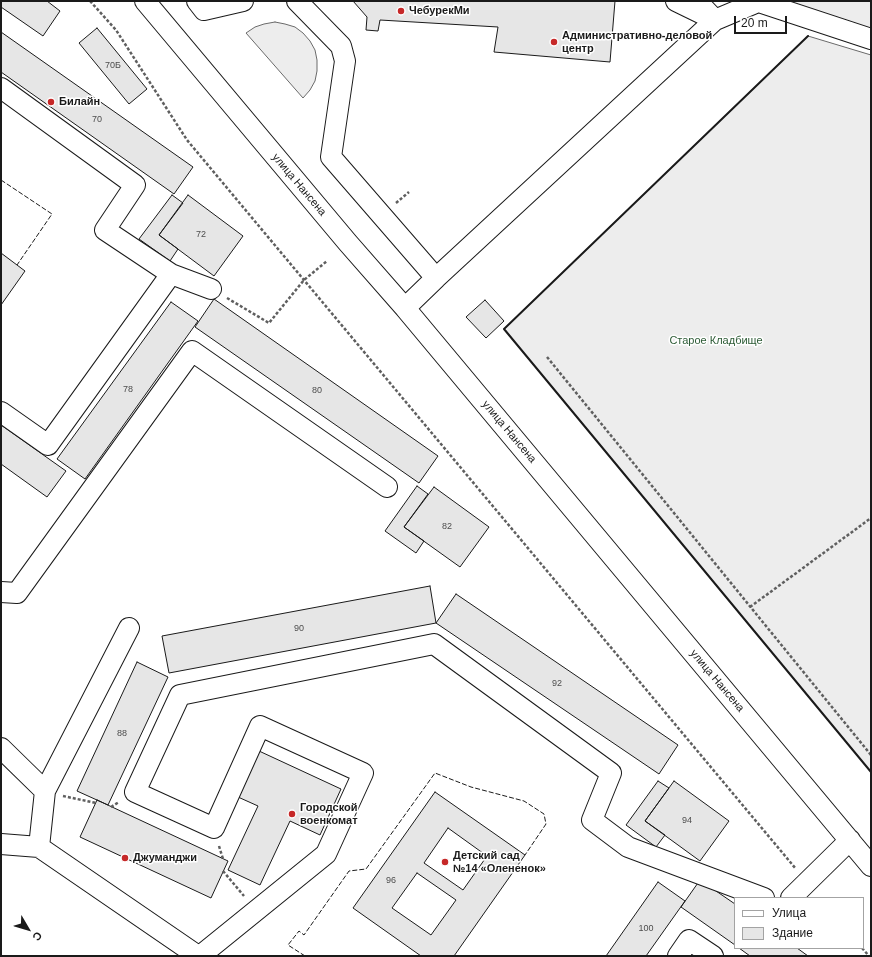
<!DOCTYPE html>
<meta charset="utf-8">
<style>
body{margin:0}
#map{position:relative;width:872px;height:957px;overflow:hidden;background:#fff;font-family:Helvetica,sans-serif}
canvas{display:block}
.frame{position:absolute;inset:0;border:2px solid #1a1a1a;pointer-events:none}
.legend{position:absolute;left:734px;top:897px;width:130px;height:52px;box-sizing:border-box;background:#fff;border:1px solid #a3a3a3;margin:0;padding:5px 7px;list-style:none;font-size:12px;color:#1a1a1a}
.legend li{display:flex;align-items:center;gap:8px;height:20px}
.legend b{width:20px;border:1px solid #a3a3a3}
.north{position:absolute;left:8px;top:909px;width:40px;height:40px;-webkit-text-stroke:3px #fff;paint-order:stroke;rotate:128deg;font-size:11px;font-weight:700;line-height:16px;text-align:center;color:#1a1a1a}
.north::after{content:'';display:block;margin:auto;width:14px;height:18px;background:#1a1a1a;clip-path:polygon(50% 0,100% 100%,50% 72%,0 100%)}
.scale{position:absolute;left:734px;top:16px;width:53px;height:18px;box-sizing:border-box;border:2px solid #1a1a1a;border-top:0;padding-left:5px;font-size:12px;line-height:14px;white-space:nowrap;color:#1a1a1a;-webkit-text-stroke:3px #fff;paint-order:stroke}
</style>
<div id="map">
<canvas width="872" height="957"></canvas>
<div class="frame"></div>
<ul class="legend">
<li><b style="height:5px;background:#fff"></b>Улица</li>
<li><b style="height:11px;background:#e6e6e6"></b>Здание</li>
</ul>
<div class="north">С</div>
<div class="scale">20 m</div>
</div>
<script>
const g = document.querySelector('canvas').getContext('2d');
g.lineJoin = 'round';
function fill(path, color) { g.fillStyle = color; g.fill(path, 'evenodd'); }
const poly = rows => new Path2D(rows.map(r => 'M' + r).join(''));
function trace(path, color, width, dash) { g.strokeStyle = color; g.lineWidth = width; g.lineCap = dash ? 'butt' : 'round'; g.setLineDash(dash || []); g.stroke(path); }
function write(font, color, halo, rows, align = 'center') {
  g.font = font + ' Helvetica,sans-serif'; g.lineWidth = 3; g.setLineDash([]); g.textBaseline = 'middle'; g.strokeStyle = halo; g.fillStyle = color; for (const [text, x, y, turn = 0] of rows) {
    g.save(); g.translate(x, y); g.rotate((+turn || 0) * Math.PI / 180); g.textAlign = isNaN(turn) ? turn : align; if (halo) g.strokeText(text, 0, 0); g.fillText(text, 0, 0); g.restore();
  }
}
const built = poly([
 [795,1,871,1,871,31,790,5,795,1],
 [275,22,285,24,295,27,303,33,310,41,315,50,317,60,317,71,315,81,310,90,303,98,246,33,255,27,264,24,275,22],
 [808,36,871,55,871,772,504,329,808,36]
]);
fill(built, '#ededed');
trace(built, '#6a6a6a', 1);
const building = poly([
 [1,1,47,1,60,11,43,36,1,7,1,1],
 [353,1,615,1,610,62,494,52,498,27,380,20,378,31,366,30,367,17,353,1],
 [97,28,147,89,129,104,79,43,97,28],
 [1,32,193,167,174,194,1,72,1,32],
 [172,195,183,203,159,235,178,249,170,261,139,239,172,195],
 [188,195,243,236,214,276,159,235,188,195],
 [1,253,25,271,1,305,1,253],
 [214,299,438,456,419,483,195,327,214,299],
 [485,300,504,321,486,338,466,317,485,300],
 [171,302,198,321,85,479,57,459,171,302],
 [1,425,66,471,47,497,1,464,1,425],
 [417,486,428,494,404,527,424,541,416,553,385,531,417,486],
 [434,487,489,527,460,567,404,527,434,487],
 [430,586,436,623,169,673,162,636,430,586],
 [456,594,678,745,659,774,436,623,456,594],
 [137,662,168,677,108,805,77,791,137,662],
 [259,751,341,789,320,835,290,821,260,885,228,870,258,806,238,797,259,751],
 [658,781,669,788,645,821,665,835,656,847,626,825,658,781],
 [674,781,729,821,700,861,645,821,674,781],
 [435,792,525,855,454,956,421,956,353,908,435,792],
 [448,828,487,856,463,890,424,863,448,828],
 [417,873,456,900,431,935,392,908,417,873],
 [97,800,228,861,211,898,80,837,97,800],
 [700,880,735,904,735,945,681,907,700,880],
 [658,882,685,901,646,956,606,956,658,882],
 [739,948,797,948,808,956,750,956,739,948]
]);
fill(building, '#e6e6e6');
trace(building, '#1a1a1a', 1);
const minor = poly([
 [145,1,348,243,405,308,871,866],
 [197,1,204,10,243,1],
 [297,1,341,46,345,61,331,157,436,278],
 [676,1,715,20,760,1],
 [759,2,871,39],
 [1,88,135,185,105,230,171,274,211,289],
 [405,308,436,278,715,20,697,1],
 [1,412,48,445,171,274],
 [1,592,17,593,192,351,387,487],
 [1,748,45,791,39,847,198,956],
 [45,791,129,628],
 [1,844,39,847],
 [791,898,850,840],
 [200,956,326,854,363,773,260,726,214,828,135,792,180,695,434,644,611,773,592,820,628,847,764,898],
 [678,956,689,940,713,956]
]);
trace(minor, '#1a1a1a', 22);
trace(poly([
 [90,1,116,30,187,140,796,869],
 [396,203,409,192],
 [227,298,269,323,304,280,327,261],
 [547,357,871,755],
 [750,607,871,518],
 [63,796,96,803],
 [111,807,119,802],
 [219,846,223,859],
 [223,871,244,896],
 [862,948,869,956]
]), '#5f5f5f', 2.5, [3, 2]);
trace(minor, '#fff', 20);
trace(poly([
 [1,180,52,214,17,265],
 [305,956,288,945,299,931,304,935,349,871,366,869,435,773,471,787,524,801,544,814,546,824,525,855]
]), '#1a1a1a', 1, [5, 2]);
trace(poly([
 [808,36,504,329,871,772]
]), '#1a1a1a', 2);
for (const [x, y, r, color] of [
 [401,11,4,"#c62828"],
 [554,42,4,"#c62828"],
 [51,102,4,"#c62828"],
 [292,814,4,"#c62828"],
 [125,858,4,"#c62828"],
 [445,862,4,"#c62828"]
]) { const dot = new Path2D(); dot.arc(x, y, r, 0, 2 * Math.PI); g.fillStyle = color; g.fill(dot); trace(dot, '#fff', 1.5); }
write('9px', '#4d4d4d', null, [
 ["70Б",113,66],
 ["70",97,120],
 ["72",201,235],
 ["78",128,390],
 ["80",317,391],
 ["82",447,527],
 ["90",299,629],
 ["92",557,684],
 ["88",122,734],
 ["94",687,821],
 ["96",391,881],
 ["100",646,929]
]);
write('bold 11px', '#1a1a1a', '#fff', [
 ["ЧебурекМи",409,11],
 ["Административно-деловой",562,36],
 ["центр",562,49],
 ["Билайн",59,102],
 ["Городской",300,808],
 ["военкомат",300,821],
 ["Детский сад",453,856],
 ["№14 «Олененок»",453,869],
 ["Джуманджи",133,858]
], 'left');
write('11px', '#1a1a1a', '#fff', [
 ["улица Нансена",299,185,50],
 ["улица Нансена",509,432,50],
 ["улица Нансена",717,681,50]
]);
write('11px', '#2b5a34', '#fff', [
 ["Старое Кладбище",716,341]
]);
</script>
